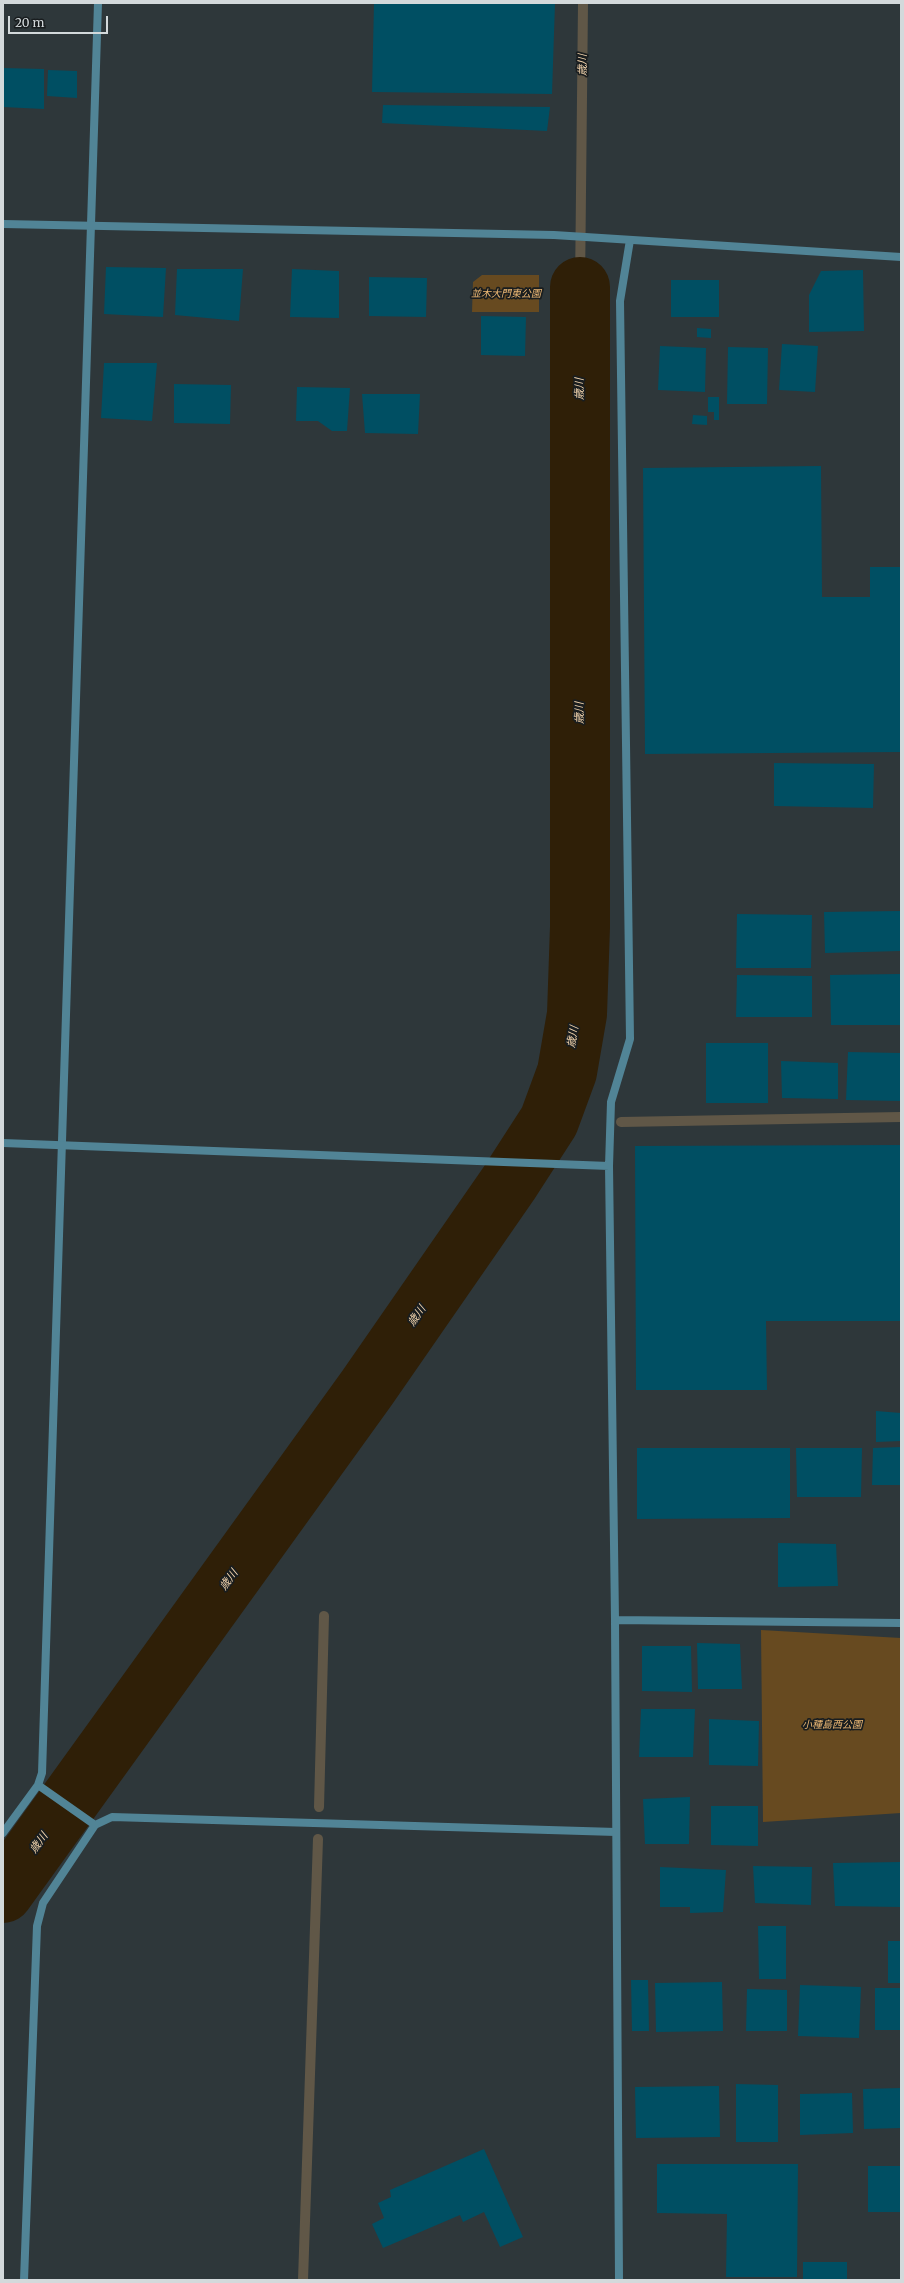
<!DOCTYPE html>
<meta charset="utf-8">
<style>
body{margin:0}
#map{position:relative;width:904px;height:2283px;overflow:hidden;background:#2e373a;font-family:Merriweather,serif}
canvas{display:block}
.frame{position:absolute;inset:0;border:4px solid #d3d9db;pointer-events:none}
.scale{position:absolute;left:8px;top:16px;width:100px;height:18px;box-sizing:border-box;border:2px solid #d3d9db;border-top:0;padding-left:5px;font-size:12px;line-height:14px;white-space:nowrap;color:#d3d9db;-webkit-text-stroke:3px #191d1f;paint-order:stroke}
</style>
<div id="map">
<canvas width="904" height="2283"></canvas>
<div class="frame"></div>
<div class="scale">20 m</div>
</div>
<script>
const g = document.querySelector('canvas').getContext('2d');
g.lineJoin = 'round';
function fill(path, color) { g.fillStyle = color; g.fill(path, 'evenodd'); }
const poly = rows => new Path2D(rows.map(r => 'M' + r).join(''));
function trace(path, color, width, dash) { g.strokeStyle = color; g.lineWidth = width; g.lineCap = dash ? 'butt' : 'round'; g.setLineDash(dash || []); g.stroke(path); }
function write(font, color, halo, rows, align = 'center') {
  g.font = font + ' Merriweather,"Noto Sans JP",serif'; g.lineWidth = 3.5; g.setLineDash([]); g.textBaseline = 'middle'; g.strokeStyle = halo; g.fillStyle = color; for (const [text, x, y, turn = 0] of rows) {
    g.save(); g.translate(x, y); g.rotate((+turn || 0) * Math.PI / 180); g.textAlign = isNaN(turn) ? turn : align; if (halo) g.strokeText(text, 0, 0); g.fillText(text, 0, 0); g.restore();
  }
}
fill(poly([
 [482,275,539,275,539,312,472,312,473,282],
 [761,1630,901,1638,901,1813,763,1822]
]), '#674a20');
trace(poly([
 [580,287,583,3],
 [621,1122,901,1117],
 [319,1807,324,1616],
 [303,2280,318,1839]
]), '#605747', 10);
trace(poly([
 [3,1893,367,1388,509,1183,549,1121,567,1072,577,1014,580,927,580,287]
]), '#2f1f07', 60);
fill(poly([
 [374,3,555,3,552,94,372,92],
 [3,68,44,69,44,109,3,107],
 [48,70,77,71,77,98,47,96],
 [383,105,550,107,547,131,382,123],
 [106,267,166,268,163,317,104,314],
 [177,269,243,269,239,321,175,315],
 [292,269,339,271,339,318,290,317],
 [863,270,864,331,809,332,809,295,821,271],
 [369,277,427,278,426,317,369,316],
 [671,280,719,280,719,317,671,317],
 [481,316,526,317,525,356,481,355],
 [697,328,711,329,711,338,697,337],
 [782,344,818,346,815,392,779,390],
 [660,346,706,348,705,392,658,390],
 [728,347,768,348,767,404,727,404],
 [104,363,157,363,152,421,101,418],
 [174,384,231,385,230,424,174,423],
 [297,387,350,388,347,431,332,431,318,421,296,421],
 [362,394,420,394,418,434,365,433],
 [708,397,719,397,719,420,714,420,714,412,708,412],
 [693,415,707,416,707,425,692,424],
 [821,466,822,597,870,597,870,567,901,567,901,752,645,754,643,468],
 [774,763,874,764,873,808,774,806],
 [901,911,901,951,825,953,824,912],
 [737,914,812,915,811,968,736,968],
 [900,974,901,1025,831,1025,830,975],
 [737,975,812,976,812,1017,736,1017],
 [706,1043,768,1043,768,1103,706,1103],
 [848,1052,901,1053,901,1101,846,1100],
 [781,1061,838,1063,838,1099,782,1098],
 [901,1145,901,1321,766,1321,767,1390,636,1390,635,1146],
 [876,1411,901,1413,901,1441,876,1442],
 [901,1447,901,1485,872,1485,873,1448],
 [637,1448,790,1448,790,1518,637,1519],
 [796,1448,862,1448,861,1497,797,1497],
 [778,1543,836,1544,838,1586,778,1587],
 [697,1643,740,1644,742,1689,698,1689],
 [642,1646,691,1646,692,1692,642,1691],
 [641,1709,695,1709,693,1757,639,1757],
 [709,1719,759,1721,758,1766,709,1765],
 [690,1797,689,1844,645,1844,643,1799],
 [711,1806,758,1806,758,1846,711,1845],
 [901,1862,901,1907,835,1906,833,1863],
 [753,1866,812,1867,811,1905,755,1903],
 [660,1867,726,1870,723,1912,690,1913,690,1907,660,1907],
 [758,1926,786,1926,786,1979,759,1979],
 [888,1941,901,1941,901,1983,888,1983],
 [631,1980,648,1980,649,2031,632,2031],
 [722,1982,723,2031,656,2032,655,1983],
 [800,1985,861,1987,859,2038,798,2036],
 [875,1988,901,1988,901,2030,875,2030],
 [747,1989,787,1990,787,2031,746,2031],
 [736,2084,778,2085,778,2142,736,2142],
 [719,2086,720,2137,636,2138,635,2087],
 [901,2088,901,2128,864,2129,863,2089],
 [852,2093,853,2133,800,2135,800,2094],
 [484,2149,523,2237,500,2247,484,2212,463,2222,460,2215,383,2248,372,2224,384,2218,378,2203,391,2197,390,2190],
 [657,2164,798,2164,797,2277,726,2277,727,2214,657,2213],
 [868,2166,901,2166,901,2212,868,2212],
 [803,2262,847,2262,847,2280,803,2280]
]), '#004f63');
trace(poly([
 [38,1785,95,1825],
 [3,1833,38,1785,42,1773,98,3],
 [24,2280,37,1926,43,1903,95,1825,112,1817,616,1832]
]), '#518496', 8);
trace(poly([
 [3,1143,609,1166],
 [615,1620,901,1623],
 [619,2280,615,1620,609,1166,611,1102,630,1039,620,301,630,240]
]), '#518496', 8);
trace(poly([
 [3,224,554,235,901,257]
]), '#518496', 8);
write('italic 10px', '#ebb773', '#191d1f', [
 ["並木大門東公園",506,294],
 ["小種島西公園",832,1725]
]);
write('italic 11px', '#f7d8b0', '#191d1f', [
 ["歳川",583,65,-89],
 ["歳川",580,389,-90],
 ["歳川",580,713,-90],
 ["歳川",573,1037,-80],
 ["歳川",417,1316,-55],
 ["歳川",229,1580,-54],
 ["歳川",39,1843,-54]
]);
</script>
